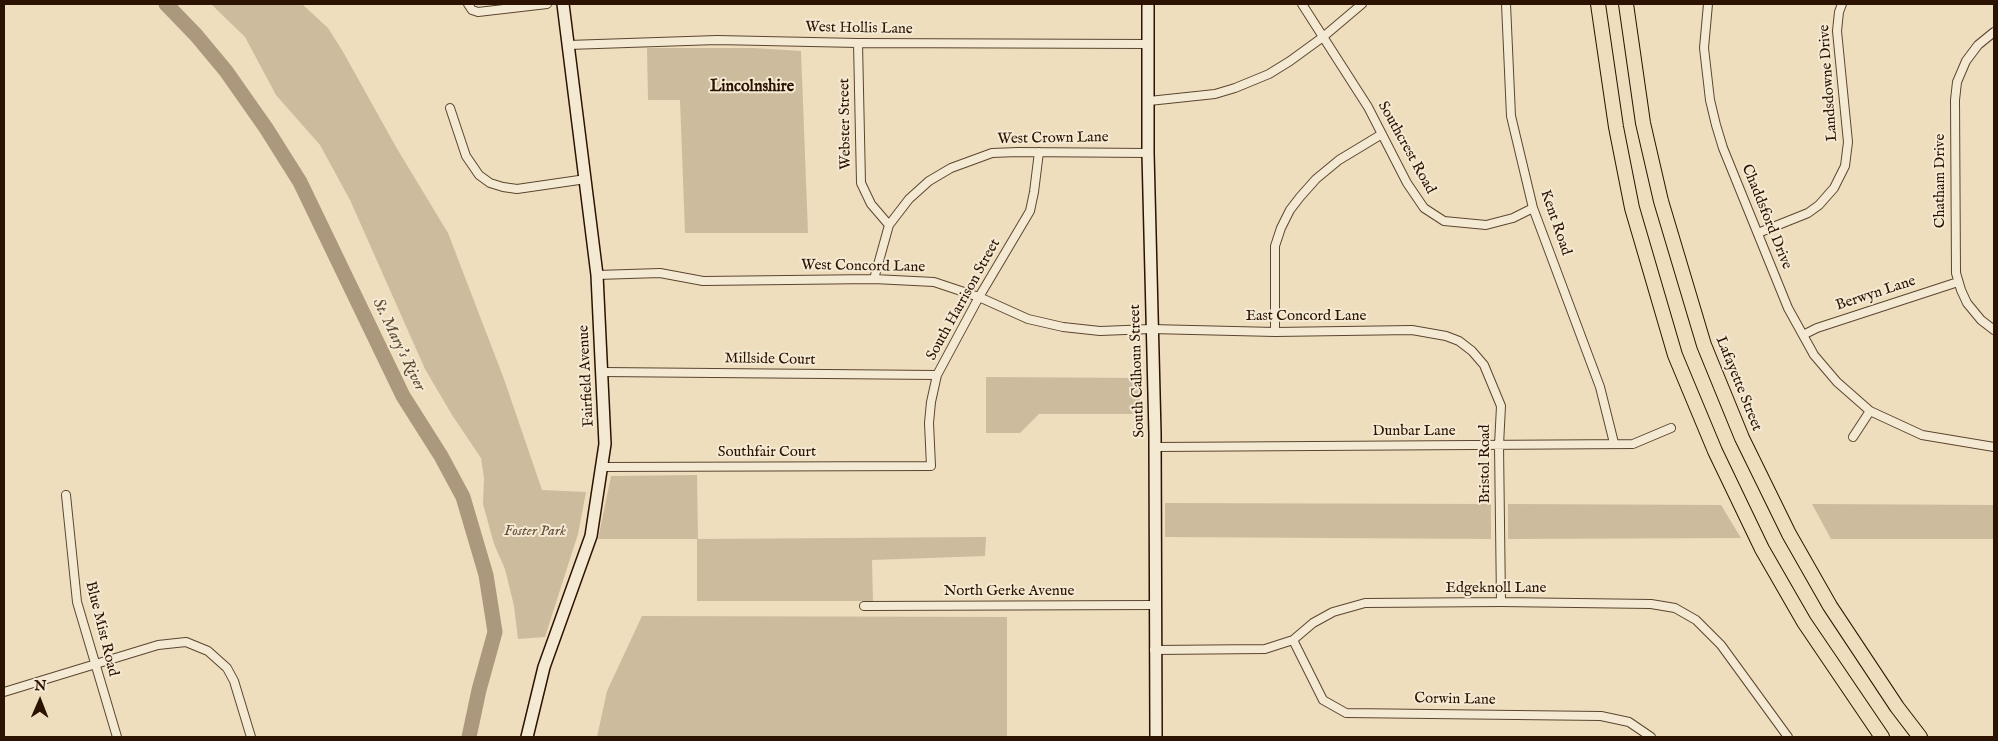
<!DOCTYPE html>
<style>
body{margin:0}
#map{position:relative;width:1998px;height:741px;overflow:hidden;background:#eedebd;font-family:"IM FELL English",serif}
canvas{display:block}
.frame{position:absolute;inset:0;border:5px solid #2c1200;pointer-events:none}
.north{position:absolute;left:15px;top:676px;width:50px;height:50px;-webkit-text-stroke:4px #f4ead4;paint-order:stroke;rotate:1deg;font-size:14px;font-weight:700;line-height:20px;text-align:center;color:#2c1200}
.north::after{content:'';display:block;margin:auto;width:18px;height:22px;background:#2c1200;clip-path:polygon(50% 0,100% 100%,50% 72%,0 100%)}
</style>
<div id="map">
<canvas width="1998" height="741"></canvas>
<div class="frame"></div>
<div class="north">N</div>
</div>
<script>
const g = document.querySelector('canvas').getContext('2d');
g.lineJoin = 'round';
function fill(path, color) { g.fillStyle = color; g.fill(path, 'evenodd'); }
const poly = rows => new Path2D(rows.map(r => 'M' + r).join(''));
function trace(path, color, width, dash) { g.strokeStyle = color; g.lineWidth = width; g.lineCap = dash ? 'butt' : 'round'; g.setLineDash(dash || []); g.stroke(path); }
function write(font, color, halo, rows, align = 'center') {
  g.font = font + ' "IM FELL English",serif'; g.lineWidth = 4; g.setLineDash([]); g.textBaseline = 'middle'; g.strokeStyle = halo; g.fillStyle = color; for (const [text, x, y, turn = 0] of rows) {
    g.save(); g.translate(x, y); g.rotate((+turn || 0) * Math.PI / 180); g.textAlign = isNaN(turn) ? turn : align; if (halo) g.strokeText(text, 0, 0); g.fillText(text, 0, 0); g.restore();
  }
}
fill(poly([
 [211,4,302,4,328,28,342,50,396,147,448,233,504,379,542,490,586,492,578,534,545,637,518,639,514,606,505,569,494,544,483,504,484,478,481,458,452,415,425,369,350,200,320,145,276,95,245,37],
 [647,48,754,48,801,51,808,233,685,233,680,100,648,100],
 [986,377,1140,378,1140,414,1039,414,1020,433,986,433],
 [697,475,698,539,986,537,985,556,872,560,873,601,697,601,697,539,598,539,611,476],
 [1165,503,1491,504,1491,539,1165,537],
 [1508,504,1721,505,1741,538,1508,539],
 [1812,504,1994,505,1994,539,1831,539],
 [642,616,1007,617,1007,737,597,737,607,691]
]), '#cdbb9d');
trace(poly([
 [166,4,196,35,226,71,266,128,300,182,403,396,441,456,463,497,486,575,495,632,479,690,469,737]
]), '#ac997d', 15);
const street = poly([
 [468,4,472,10,478,12,547,4],
 [1302,4,1368,107,1407,183,1424,208,1444,221,1486,225,1513,218,1533,208],
 [1506,4,1511,116,1533,208,1600,387,1614,443],
 [1708,4,1704,48,1710,100,1716,125,1723,148,1788,308,1814,355,1837,382,1870,411,1922,435,1994,447],
 [1994,32,1978,45,1966,61,1957,82,1955,100,1956,273,1961,290,1967,303,1981,320,1994,330],
 [858,43,861,183,871,204,889,225],
 [568,45,717,40,858,43,1149,44],
 [1149,101,1215,94,1235,88,1269,74,1290,61,1323,37,1362,4],
 [450,108,466,156,479,175,490,183,503,187,517,189,586,179],
 [1758,233,1808,213,1819,205,1834,188,1845,166,1848,142,1837,31,1839,12,1842,4],
 [597,275,660,273,703,281,874,279,934,282,979,297,1028,319,1063,327,1100,331,1151,329,1275,332,1412,330,1446,336,1459,341,1472,351,1484,365,1501,406,1499,445,1501,602],
 [874,279,889,225,909,199,929,181,951,168,992,153,1018,152,1148,153],
 [1275,332,1275,246,1281,228,1290,210,1300,197,1316,179,1339,160,1382,134],
 [1803,335,1817,328,1958,282],
 [603,372,937,375],
 [1853,437,1870,411],
 [1155,447,1633,444,1671,428],
 [603,467,931,466,929,423,931,402,937,375,979,297,1030,211,1034,192,1039,152],
 [66,495,77,602,117,737],
 [864,606,1154,605],
 [1293,640,1323,700,1346,713,1601,716,1629,722,1651,737],
 [1154,650,1265,649,1293,640,1313,623,1333,612,1365,603,1501,602,1651,604,1675,608,1696,620,1721,645,1788,737],
 [4,692,158,645,186,642,208,651,227,668,234,681,251,737]
]);
const secondary = poly([
 [1148,4,1148,153,1155,434,1156,737],
 [527,737,544,667,591,536,605,444,597,275,563,4]
]);
const highway = poly([
 [1598,4,1616,127,1632,208,1675,355,1715,451,1762,549,1804,622,1882,737],
 [1626,4,1643,123,1661,201,1704,345,1742,438,1789,534,1830,606,1897,707,1920,737]
]);
trace(street, '#5c452f', 10);
trace(secondary, '#2c1200', 14);
trace(highway, '#2c1200', 16);
trace(street, '#f4ead4', 8);
trace(secondary, '#f4ead4', 11);
trace(highway, '#eedebd', 14);
write('15px', '#2c1200', '#f4ead4', [
 ["West Hollis Lane",859,29,1],
 ["Landsdowne Drive",1829,83,-94],
 ["Webster Street",846,124,-91],
 ["West Crown Lane",1053,139,-1],
 ["Southcrest Road",1406,148,61],
 ["Chatham Drive",1941,181,-90],
 ["Chaddsford Drive",1766,217,68],
 ["Kent Road",1555,223,71],
 ["West Concord Lane",863,267,1],
 ["Berwyn Lane",1876,294,-18],
 ["South Harrison Street",964,300,-61],
 ["East Concord Lane",1306,317],
 ["Millside Court",770,360,1],
 ["South Calhoun Street",1138,371,-92],
 ["Fairfield Avenue",587,376,-93],
 ["Lafayette Street",1738,384,68],
 ["Dunbar Lane",1414,432],
 ["Southfair Court",767,453],
 ["Bristol Road",1486,464,-90],
 ["Edgeknoll Lane",1496,589],
 ["North Gerke Avenue",1009,592],
 ["Blue Mist Road",101,629,76],
 ["Corwin Lane",1455,700,1]
]);
write('italic 15px', '#644d37', '#f4ead4', [
 ["Foster Park",535,532]
]);
write('bold 16px', '#2c1200', '#f4ead4', [
 ["Lincolnshire",752,88]
]);
write('italic 16px', '#5f4832', '#f4ead4', [
 ["St. Mary's River",398,345,64]
]);
</script>
